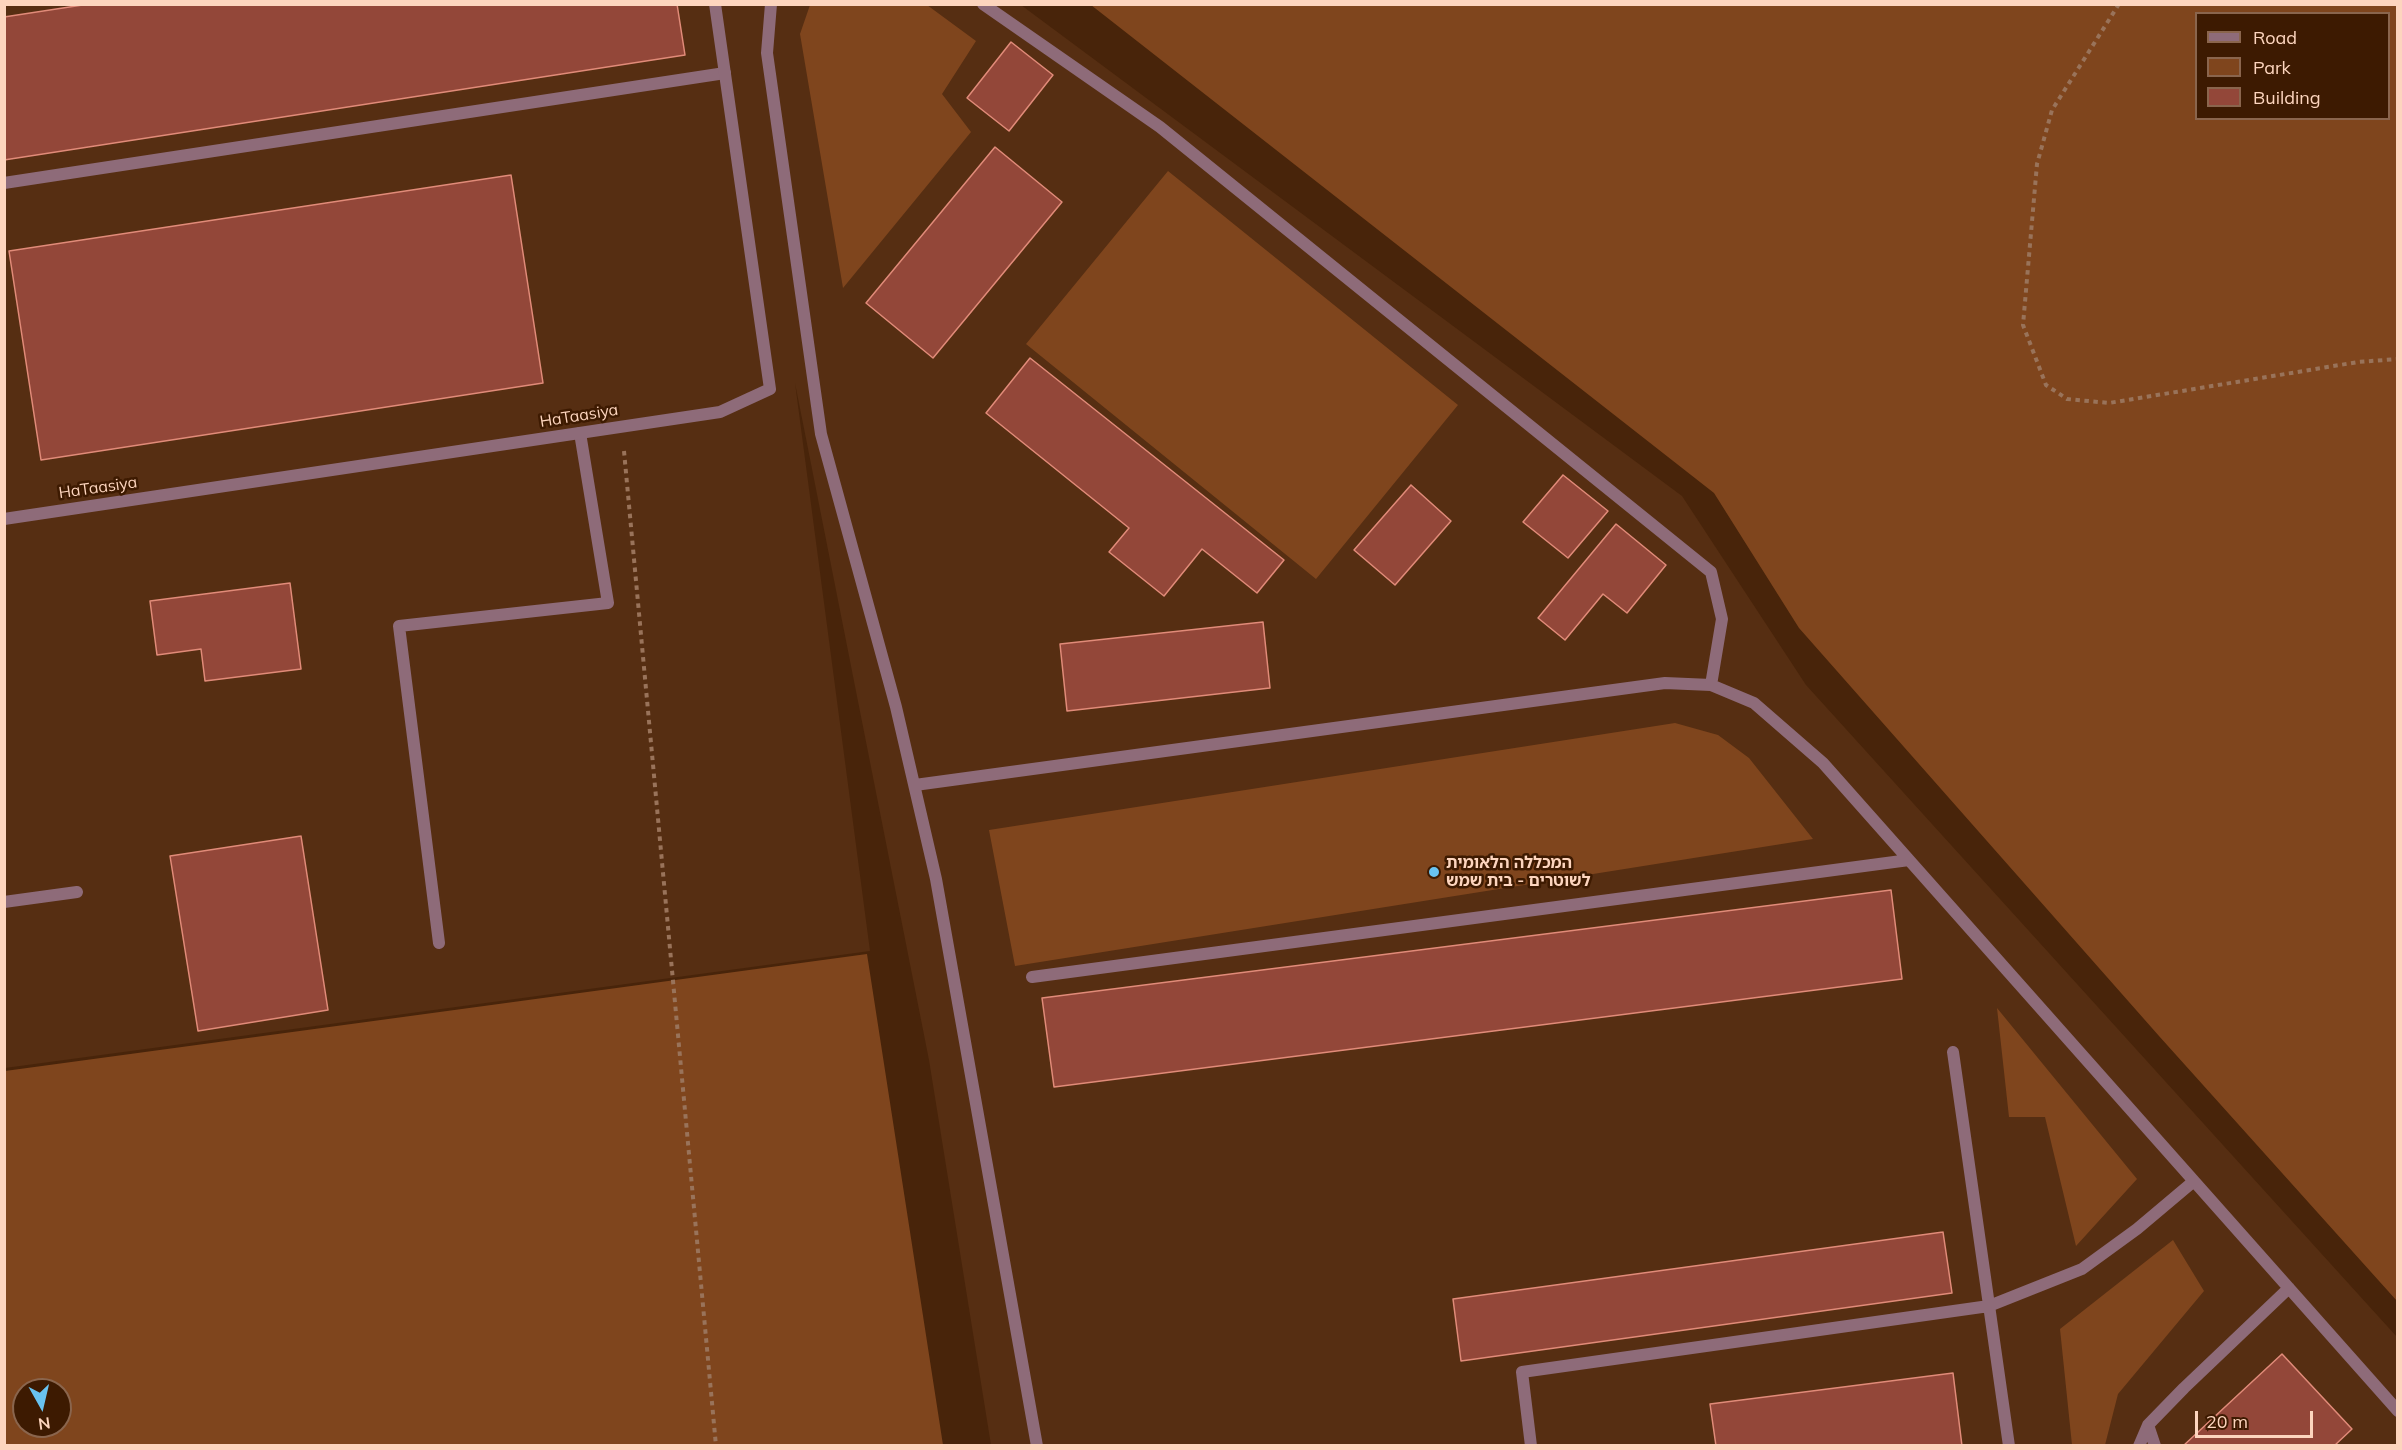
<!DOCTYPE html>
<meta charset="utf-8">
<style>
body{margin:0}
#map{position:relative;width:2402px;height:1450px;overflow:hidden;background:#48240a;font-family:Mulish,sans-serif}
canvas{display:block}
.frame{position:absolute;inset:0;border:6px solid #fdd5be;pointer-events:none}
.legend{position:absolute;left:2195px;top:12px;width:195px;height:108px;box-sizing:border-box;background:#3d1a01;border:2px solid #8a654d;margin:0;padding:8px 10px;list-style:none;font-size:18px;color:#fdd5be}
.legend li{display:flex;align-items:center;gap:12px;height:30px}
.legend b{width:30px;border:2px solid #8a654d}
.north{position:absolute;left:12px;top:1378px;width:60px;height:60px;box-sizing:border-box;background:#3d1a01;border:2px solid #8a654d;border-radius:50%;rotate:172deg;font-size:16px;font-weight:700;line-height:24px;text-align:center;color:#fdd5be}
.north::after{content:'';display:block;margin:auto;width:21px;height:27px;background:#69c3f1;clip-path:polygon(50% 0,100% 100%,50% 72%,0 100%)}
.scale{position:absolute;left:2195px;top:1411px;width:118px;height:27px;box-sizing:border-box;border:3px solid #fdd5be;border-top:0;padding-left:8px;font-size:18px;line-height:21px;white-space:nowrap;color:#fdd5be;-webkit-text-stroke:4px #3d1a01;paint-order:stroke}
</style>
<div id="map">
<canvas width="2402" height="1450"></canvas>
<div class="frame"></div>
<ul class="legend">
<li><b style="height:8px;background:#8e6b79"></b>Road</li>
<li><b style="height:16px;background:#7f451d"></b>Park</li>
<li><b style="height:16px;background:#934739"></b>Building</li>
</ul>
<div class="north">N</div>
<div class="scale">20 m</div>
</div>
<script>
const g = document.querySelector('canvas').getContext('2d');
g.lineJoin = 'round';
function fill(path, color) { g.fillStyle = color; g.fill(path, 'evenodd'); }
const poly = rows => new Path2D(rows.map(r => 'M' + r).join(''));
function trace(path, color, width, dash) { g.strokeStyle = color; g.lineWidth = width; g.lineCap = dash ? 'butt' : 'round'; g.setLineDash(dash || []); g.stroke(path); }
function write(font, color, halo, rows, align = 'center') {
  g.font = font + ' Mulish,"Noto Sans Hebrew",sans-serif'; g.lineWidth = 5; g.setLineDash([]); g.textBaseline = 'middle'; g.strokeStyle = halo; g.fillStyle = color; for (const [text, x, y, turn = 0] of rows) {
    g.save(); g.translate(x, y); g.rotate((+turn || 0) * Math.PI / 180); g.textAlign = isNaN(turn) ? turn : align; if (halo) g.strokeText(text, 0, 0); g.fillText(text, 0, 0); g.restore();
  }
}
fill(poly([
 [4,5,1021,5,1682,496,1806,685,2397,1337,2397,1445,991,1445,929,1060,795,383,870,951,5,1068]
]), '#562e12');
fill(poly([
 [927,5,976,41,942,94,971,132,843,288,800,34,810,5],
 [1091,5,2397,5,2397,1301,2159,1036,1799,628,1714,493],
 [2196,14,2388,14,2388,118,2196,118],
 [1168,171,1458,405,1316,579,1026,344],
 [1675,723,1718,735,1749,758,1813,839,1015,966,989,830],
 [867,954,943,1445,5,1445,5,1071],
 [24,1390,60,1390,60,1426,24,1426],
 [1997,1008,2137,1179,2076,1246,2045,1117,2009,1117],
 [2173,1240,2204,1291,2118,1394,2105,1445,2072,1445,2060,1329]
]), '#7f451d');
const building = poly([
 [89,4,677,4,685,55,4,160,4,17,89,4],
 [1011,42,1053,75,1009,131,967,98,1011,42],
 [995,147,1062,202,933,358,866,303,995,147],
 [511,175,543,383,41,460,9,251,511,175],
 [1030,358,1284,560,1257,593,1202,549,1164,596,1109,552,1129,528,986,413,1030,358],
 [1563,475,1608,511,1568,558,1523,522,1563,475],
 [1411,485,1451,521,1395,585,1354,550,1411,485],
 [1616,524,1666,565,1627,613,1603,594,1565,640,1538,618,1616,524],
 [290,583,301,669,205,681,201,649,157,655,150,601,290,583],
 [1263,622,1270,688,1067,711,1060,644,1263,622],
 [301,836,328,1010,198,1031,170,856,301,836],
 [1891,890,1902,979,1054,1087,1042,998,1891,890],
 [1943,1232,1952,1293,1461,1361,1453,1299,1943,1232],
 [2282,1354,2352,1429,2334,1446,2183,1446,2282,1354],
 [1953,1373,1962,1446,1716,1446,1710,1404,1953,1373]
]);
fill(building, '#934739');
trace(building, '#e18b79', 1.5);
trace(poly([
 [2119,4,2052,110,2037,164,2023,325,2046,385,2067,399,2109,403,2358,362,2398,359],
 [624,451,716,1446]
]), '#99735a', 4, [4.5, 4.5]);
trace(poly([
 [771,4,767,53,821,434,896,707,936,879,1037,1446],
 [983,4,1160,127,1711,572,1722,619,1711,685],
 [4,183,725,73],
 [915,785,1665,683,1711,685,1754,703,1823,763,2398,1411],
 [4,902,77,892],
 [439,943,399,626,608,603,580,433],
 [1032,977,1909,860],
 [1953,1052,2009,1446],
 [2148,1425,2155,1446],
 [1531,1446,1522,1372,1989,1306,2082,1269,2137,1229,2194,1181],
 [2139,1446,2148,1425,2184,1388,2289,1288]
]), '#8e6b79', 12);
trace(poly([
 [4,519,720,412,770,389,715,4]
]), '#8e6b79', 12);
for (const [x, y, r, color] of [
 [1434,872,6,"#69c3f1"]
]) { const dot = new Path2D(); dot.arc(x, y, r, 0, 2 * Math.PI); g.fillStyle = color; g.fill(dot); trace(dot, '#3d1a01', 2); }
write('16px', '#fdd5be', '#3d1a01', [
 ["HaTaasiya",579,416,-9],
 ["HaTaasiya",98,488,-8]
]);
write('bold 16px', '#fdd5be', '#3d1a01', [
 ["המכללה הלאומית",1446,863],
 ["לשוטרים - בית שמש",1446,881]
], 'left');
</script>
